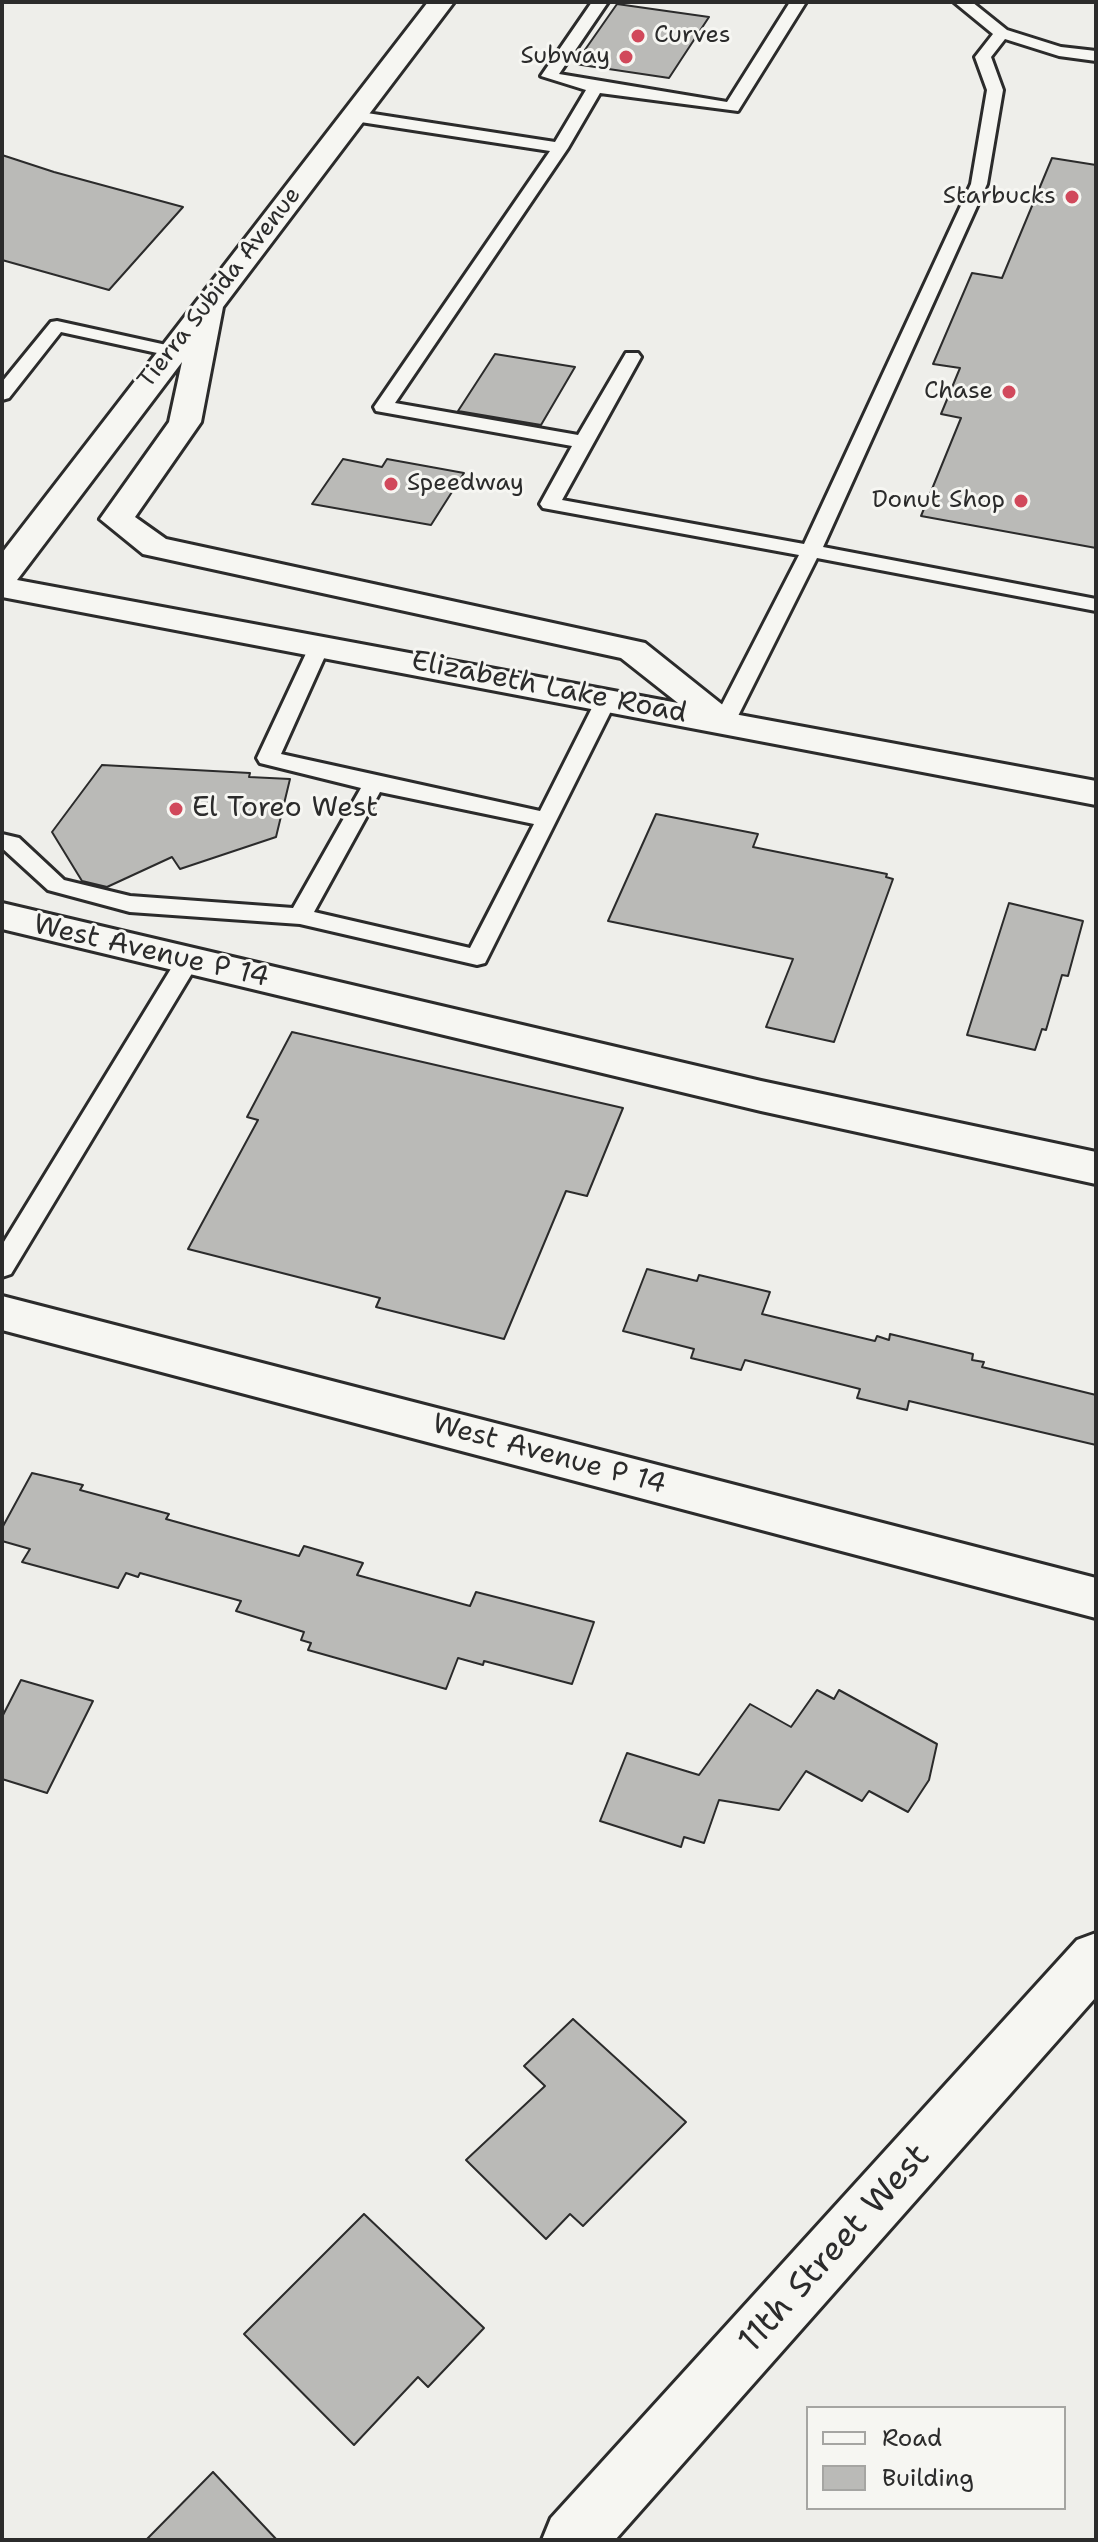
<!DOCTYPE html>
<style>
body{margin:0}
#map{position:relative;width:1098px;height:2542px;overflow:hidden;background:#eeeeea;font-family:"Shantell Sans",sans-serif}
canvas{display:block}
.frame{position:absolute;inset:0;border:4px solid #2b2b2b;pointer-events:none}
.legend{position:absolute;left:806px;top:2406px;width:260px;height:104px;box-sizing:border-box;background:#f6f6f2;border:2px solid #a5a5a2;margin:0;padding:10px 14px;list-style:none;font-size:24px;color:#2b2b2b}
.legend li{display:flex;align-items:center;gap:16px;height:40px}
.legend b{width:40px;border:2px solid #a5a5a2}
</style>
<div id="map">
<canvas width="1098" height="2542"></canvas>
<div class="frame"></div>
<ul class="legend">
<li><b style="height:10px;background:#f6f6f2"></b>Road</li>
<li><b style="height:22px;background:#babab7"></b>Building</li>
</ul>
</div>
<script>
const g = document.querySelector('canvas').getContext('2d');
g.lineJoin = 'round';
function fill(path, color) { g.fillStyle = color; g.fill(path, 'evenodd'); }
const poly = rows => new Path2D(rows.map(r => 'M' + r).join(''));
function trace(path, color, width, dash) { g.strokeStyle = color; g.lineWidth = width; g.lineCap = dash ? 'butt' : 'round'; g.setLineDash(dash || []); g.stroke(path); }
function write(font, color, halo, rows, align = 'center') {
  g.font = font + ' "Shantell Sans",sans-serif'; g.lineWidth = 6; g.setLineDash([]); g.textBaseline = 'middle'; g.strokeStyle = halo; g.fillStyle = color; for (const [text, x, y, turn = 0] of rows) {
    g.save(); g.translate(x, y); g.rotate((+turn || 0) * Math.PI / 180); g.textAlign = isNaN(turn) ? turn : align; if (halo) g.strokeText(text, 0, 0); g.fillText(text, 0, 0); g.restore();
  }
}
const building = poly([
 [617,4,709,17,669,78,575,64,617,4],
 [2,155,54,172,183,207,109,290,2,260,2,155],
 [1052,158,1096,165,1096,548,921,516,961,418,941,414,960,368,933,364,972,273,1002,278,1052,158],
 [495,354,575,367,541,425,458,411,495,354],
 [343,459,382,467,387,459,464,473,431,525,312,504,343,459],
 [102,765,250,773,249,777,290,779,276,837,180,869,172,857,107,887,82,881,52,832,102,765],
 [656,814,758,834,753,847,887,874,886,877,893,879,834,1042,766,1027,793,959,608,921,656,814],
 [1009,903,1083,921,1068,976,1062,975,1046,1030,1042,1029,1035,1050,967,1035,1009,903],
 [292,1032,623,1108,587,1196,566,1191,504,1339,376,1307,380,1298,188,1249,258,1120,247,1117,292,1032],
 [647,1269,697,1281,699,1275,770,1292,762,1314,875,1341,877,1336,889,1340,890,1334,973,1354,972,1360,984,1362,982,1367,1096,1395,1096,1445,909,1401,907,1410,857,1398,860,1389,745,1360,741,1370,691,1358,694,1349,623,1331,647,1269],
 [32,1473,83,1485,80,1490,169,1514,166,1519,299,1556,304,1546,363,1563,357,1575,470,1606,476,1592,594,1622,572,1684,484,1661,483,1665,458,1658,446,1689,308,1650,311,1643,301,1640,304,1632,236,1611,241,1601,140,1573,138,1577,126,1573,118,1588,22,1562,30,1549,2,1541,2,1528,32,1473],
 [21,1680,93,1701,47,1793,2,1779,2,1717,21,1680],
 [817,1690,834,1699,839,1690,937,1744,929,1780,908,1812,869,1791,862,1801,806,1771,779,1810,719,1800,704,1843,684,1837,681,1847,600,1821,627,1753,699,1775,750,1704,791,1727,817,1690],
 [573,2019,686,2122,583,2226,570,2214,546,2239,466,2160,545,2086,524,2066,573,2019],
 [364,2214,484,2328,428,2387,418,2377,354,2445,244,2334,364,2214],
 [213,2472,277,2540,146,2540,213,2472]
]);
fill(building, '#babab7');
trace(building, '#2b2b2b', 2);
const service = poly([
 [592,2,608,2,559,74,727,102,790,2,806,2,738,111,600,93,568,148,395,403,578,435,626,353,638,353,641,357,562,500,804,544,971,184,987,90,975,57,993,34,954,2,972,2,1007,30,1061,47,1096,51,1096,61,1059,56,1005,39,991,57,1003,90,987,184,823,547,1096,599,1096,611,817,558,735,722,732,727,716,727,713,722,799,555,543,508,540,504,572,446,376,411,374,407,550,151,354,121,346,116,354,111,555,142,586,90,541,76,592,2],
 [57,321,171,346,180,351,171,356,61,332,9,398,2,400,2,382,51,322,57,321],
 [320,639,330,645,281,754,540,811,599,694,606,693,617,699,485,963,477,965,300,924,130,912,48,890,2,848,2,834,19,838,64,880,130,896,293,908,361,788,260,763,257,758,310,645,320,639],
 [380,792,534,824,470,948,314,912,380,792],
 [188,952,200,960,11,1274,2,1277,2,1245,180,954,188,952]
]);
const minor = poly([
 [2,903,761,1081,1096,1152,1096,1184,761,1111,2,929,2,903],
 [2,1296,1096,1578,1096,1618,2,1330,2,1296],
 [1096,1933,1096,1997,615,2540,542,2540,551,2518,1077,1940,1096,1933]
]);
const secondary = poly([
 [428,2,454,2,223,307,201,422,135,517,166,539,645,643,734,714,1096,781,1096,805,2,597,2,553,428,2],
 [182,362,169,422,100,519,143,554,621,658,678,703,17,580,182,362]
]);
trace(service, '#2b2b2b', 6);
trace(minor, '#2b2b2b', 6);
trace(secondary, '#2b2b2b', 6);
fill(service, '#f6f6f2');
fill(minor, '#f6f6f2');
fill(secondary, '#f6f6f2');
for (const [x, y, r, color] of [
 [638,36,8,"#d1495b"],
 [626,57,8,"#d1495b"],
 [1072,197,8,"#d1495b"],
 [1009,392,8,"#d1495b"],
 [391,484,8,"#d1495b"],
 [1021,501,8,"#d1495b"],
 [176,809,8,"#d1495b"]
]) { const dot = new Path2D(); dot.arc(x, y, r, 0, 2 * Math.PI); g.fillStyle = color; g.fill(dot); trace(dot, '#f6f6f2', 3); }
write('24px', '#2b2b2b', '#f6f6f2', [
 ["Curves",654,36,"left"],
 ["Subway",610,57],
 ["Starbucks",1056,197],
 ["Chase",993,392],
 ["Speedway",407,484,"left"],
 ["Donut Shop",1005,501]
], 'right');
write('24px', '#2b2b2b', '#f6f6f2', [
 ["Tierra Subida Avenue",220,288,-52]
]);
write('28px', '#2b2b2b', '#f6f6f2', [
 ["Elizabeth Lake Road",549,688,11],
 ["West Avenue P 14",151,952,13],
 ["West Avenue P 14",549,1455,15]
]);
write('28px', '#2b2b2b', '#f6f6f2', [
 ["El Toreo West",192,809]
], 'left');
write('34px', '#2b2b2b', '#f6f6f2', [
 ["11th Street West",835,2249,-48]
]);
</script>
